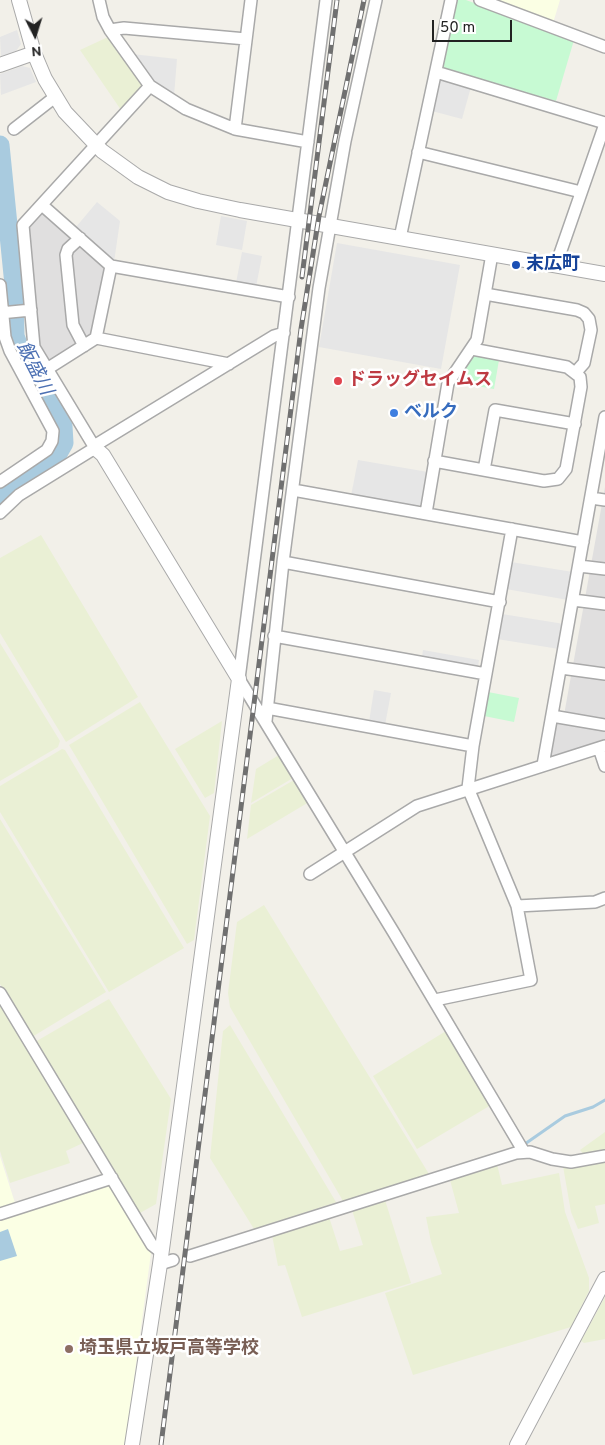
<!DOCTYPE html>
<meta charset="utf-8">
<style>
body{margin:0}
#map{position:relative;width:605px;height:1445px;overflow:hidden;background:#f2f0e9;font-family:Overpass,sans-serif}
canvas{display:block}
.north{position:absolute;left:10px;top:10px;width:50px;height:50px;-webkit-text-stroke:4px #fff;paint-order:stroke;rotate:175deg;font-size:14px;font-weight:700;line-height:20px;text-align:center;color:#222}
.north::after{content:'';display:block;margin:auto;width:18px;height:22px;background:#222;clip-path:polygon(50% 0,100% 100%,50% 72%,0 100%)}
.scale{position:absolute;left:432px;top:20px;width:80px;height:22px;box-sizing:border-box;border:2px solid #222;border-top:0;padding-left:6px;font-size:15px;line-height:18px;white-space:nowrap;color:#222;-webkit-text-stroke:4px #fff;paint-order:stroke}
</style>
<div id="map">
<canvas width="605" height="1445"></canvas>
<div class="north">N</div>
<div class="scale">50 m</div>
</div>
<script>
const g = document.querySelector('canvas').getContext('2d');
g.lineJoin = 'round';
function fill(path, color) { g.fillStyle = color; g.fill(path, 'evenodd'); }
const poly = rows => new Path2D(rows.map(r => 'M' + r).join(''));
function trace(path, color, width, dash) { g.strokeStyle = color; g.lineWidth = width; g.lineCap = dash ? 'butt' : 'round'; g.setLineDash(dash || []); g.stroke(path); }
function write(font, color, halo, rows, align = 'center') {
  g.font = font + ' Overpass,"Noto Sans JP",sans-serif'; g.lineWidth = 5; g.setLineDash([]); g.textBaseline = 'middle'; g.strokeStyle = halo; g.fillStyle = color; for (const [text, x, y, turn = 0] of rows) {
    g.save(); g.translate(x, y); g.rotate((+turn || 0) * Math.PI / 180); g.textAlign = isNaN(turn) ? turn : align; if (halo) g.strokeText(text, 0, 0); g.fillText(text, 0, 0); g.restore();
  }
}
fill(poly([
 [40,211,45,211,104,266,104,270,93,333,51,360,48,359,38,344,27,227],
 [605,487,605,741,553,756,550,753,557,714,564,715]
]), '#e0dfdf');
fill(poly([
 [494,0,560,0,553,23],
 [0,1156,15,1203,0,1207],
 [109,1184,151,1253,125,1445,0,1445,0,1217]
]), '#fbffe4');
fill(poly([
 [108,37,141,84,141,89,121,110,80,50],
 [41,535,138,697,66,742,0,633,0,558],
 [0,643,60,741,58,747,0,781],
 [140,702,210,816,194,940,187,944,69,745],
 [222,721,214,793,205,798,175,749],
 [62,749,65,750,184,948,109,992,0,812,0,786],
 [279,755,293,778,251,803,256,769],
 [294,780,309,802,247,839,251,805],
 [0,819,106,992,32,1037,0,984],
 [264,905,429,1174,343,1201,230,1007,228,993,237,922],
 [109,999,171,1099,156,1204,140,1213,35,1042],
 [0,1002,85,1142,66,1151,70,1163,10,1183,0,1151],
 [230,1025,336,1202,337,1202,254,1229,210,1158,223,1031],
 [446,1031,491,1105,417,1149,373,1076],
 [605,1132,605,1152,585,1156,580,1150],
 [605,1159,605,1204,595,1206,599,1223,578,1229,571,1212,563,1166],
 [497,1164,502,1185,559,1173,565,1212,589,1278,589,1291,571,1327,413,1375,385,1293,442,1274,431,1242,426,1217,459,1213,450,1180],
 [385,1200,411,1283,302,1317,285,1265,278,1266,272,1235,329,1217,340,1251,363,1245,352,1210],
 [605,1297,605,1339,584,1343,581,1341]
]), '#eaf0d5');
fill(poly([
 [456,0,466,0,574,40,556,101,444,70,442,65],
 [474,355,499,360,494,389,454,382],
 [488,692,519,698,514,722,484,716]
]), '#c7fad3');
fill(poly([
 [17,30,21,44,16,51,1,57,0,37],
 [132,54,177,59,174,96,155,85],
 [22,66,30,68,36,82,1,95,0,74],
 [441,79,471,87,462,119,432,111,438,81],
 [97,202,120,221,114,262,76,227],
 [221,216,247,221,242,250,216,245],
 [337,243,460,265,441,369,319,347],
 [242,252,262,256,256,287,236,283],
 [358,460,428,472,423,503,416,507,351,496],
 [511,562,573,572,568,600,506,589],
 [502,614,564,624,559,649,497,639],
 [423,650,479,660,478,667,422,657],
 [374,690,391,693,385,725,369,722]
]), '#e6e6e6');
fill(poly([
 [8,1229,17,1256,0,1261,0,1232]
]), '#a9cbdf');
trace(poly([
 [522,1146,565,1116,593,1107,605,1100]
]), '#a9cbdf', 3);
trace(poly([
 [0,145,14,285,15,336,21,353,63,426,64,443,56,457,47,466,18,481,0,500]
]), '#a9cbdf', 19);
const minor = poly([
 [99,0,103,17,110,30,150,86,186,109,235,129,308,142],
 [326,0,239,679,394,933,524,1152],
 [480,0,605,47],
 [110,30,124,28,246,39],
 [436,72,605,123],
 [14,129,55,97],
 [235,129,251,0],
 [418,152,581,192],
 [42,205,111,266,289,297],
 [80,238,68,249,66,255,73,325,84,346],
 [400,238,451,0],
 [556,265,605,124],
 [0,285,5,337,10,351,53,431,52,441,47,450,0,482],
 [485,294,577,310,584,313,589,319,591,330,584,363,576,372],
 [0,313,31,310],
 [96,338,229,364],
 [47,369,96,338,111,266],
 [94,446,274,336,284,333],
 [434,461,544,481,558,479,566,469,581,387,580,377,567,367,472,349],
 [484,470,495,410,575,424],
 [293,490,583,542],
 [591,498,605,500],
 [0,513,19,495,95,448,34,347,23,225,150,86],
 [426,513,448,383,477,340,492,254],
 [283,562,500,602],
 [579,566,605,569],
 [573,600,605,604],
 [274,636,486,674],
 [561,668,605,674],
 [267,708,473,746],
 [552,716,605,725],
 [266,721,283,562,319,288,345,141,376,0],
 [599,748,605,766],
 [543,765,605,417],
 [310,874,417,806,605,746],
 [517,906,595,902,605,898],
 [0,993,152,1245,161,1252],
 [435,1000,531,980,517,906,468,788,473,746,512,529],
 [0,1214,112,1178],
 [190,1256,516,1153,530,1152,552,1159,571,1162,605,1156],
 [160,1264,173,1260]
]);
const tertiary = poly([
 [19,0,34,53,45,79,65,112,102,151,138,177,168,192,198,201,240,210,605,274],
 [0,65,34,53],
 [95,448,103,455,239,679,160,1264,132,1445],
 [517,1445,605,1279]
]);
trace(minor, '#a9a9a9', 14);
trace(tertiary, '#a9a9a9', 16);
trace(minor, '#fff', 11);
trace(tertiary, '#fff', 14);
const rail = poly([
 [302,277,337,0],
 [161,1445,301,329,319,216,364,0]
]);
trace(rail, '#707070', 5);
trace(rail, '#fff', 3, [9]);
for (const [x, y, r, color] of [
 [516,265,5,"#1a4fb4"],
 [338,381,5,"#e0444e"],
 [394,413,5,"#3f7fe0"],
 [69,1349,5,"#8d6e63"]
]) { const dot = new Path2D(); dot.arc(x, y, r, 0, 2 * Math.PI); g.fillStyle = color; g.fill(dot); trace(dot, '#fff', 2); }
write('bold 18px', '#164399', '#fff', [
 ["末広町",526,265]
], 'left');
write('bold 18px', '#be3a42', '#fff', [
 ["ドラッグセイムス",348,381]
], 'left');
write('bold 18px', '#366cbe', '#fff', [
 ["ベルク",404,413]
], 'left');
write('bold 18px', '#785e54', '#fff', [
 ["埼玉県立坂戸高等学校",79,1349]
], 'left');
write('italic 19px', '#4c70b3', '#fff', [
 ["飯盛川",33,369,63]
]);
</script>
